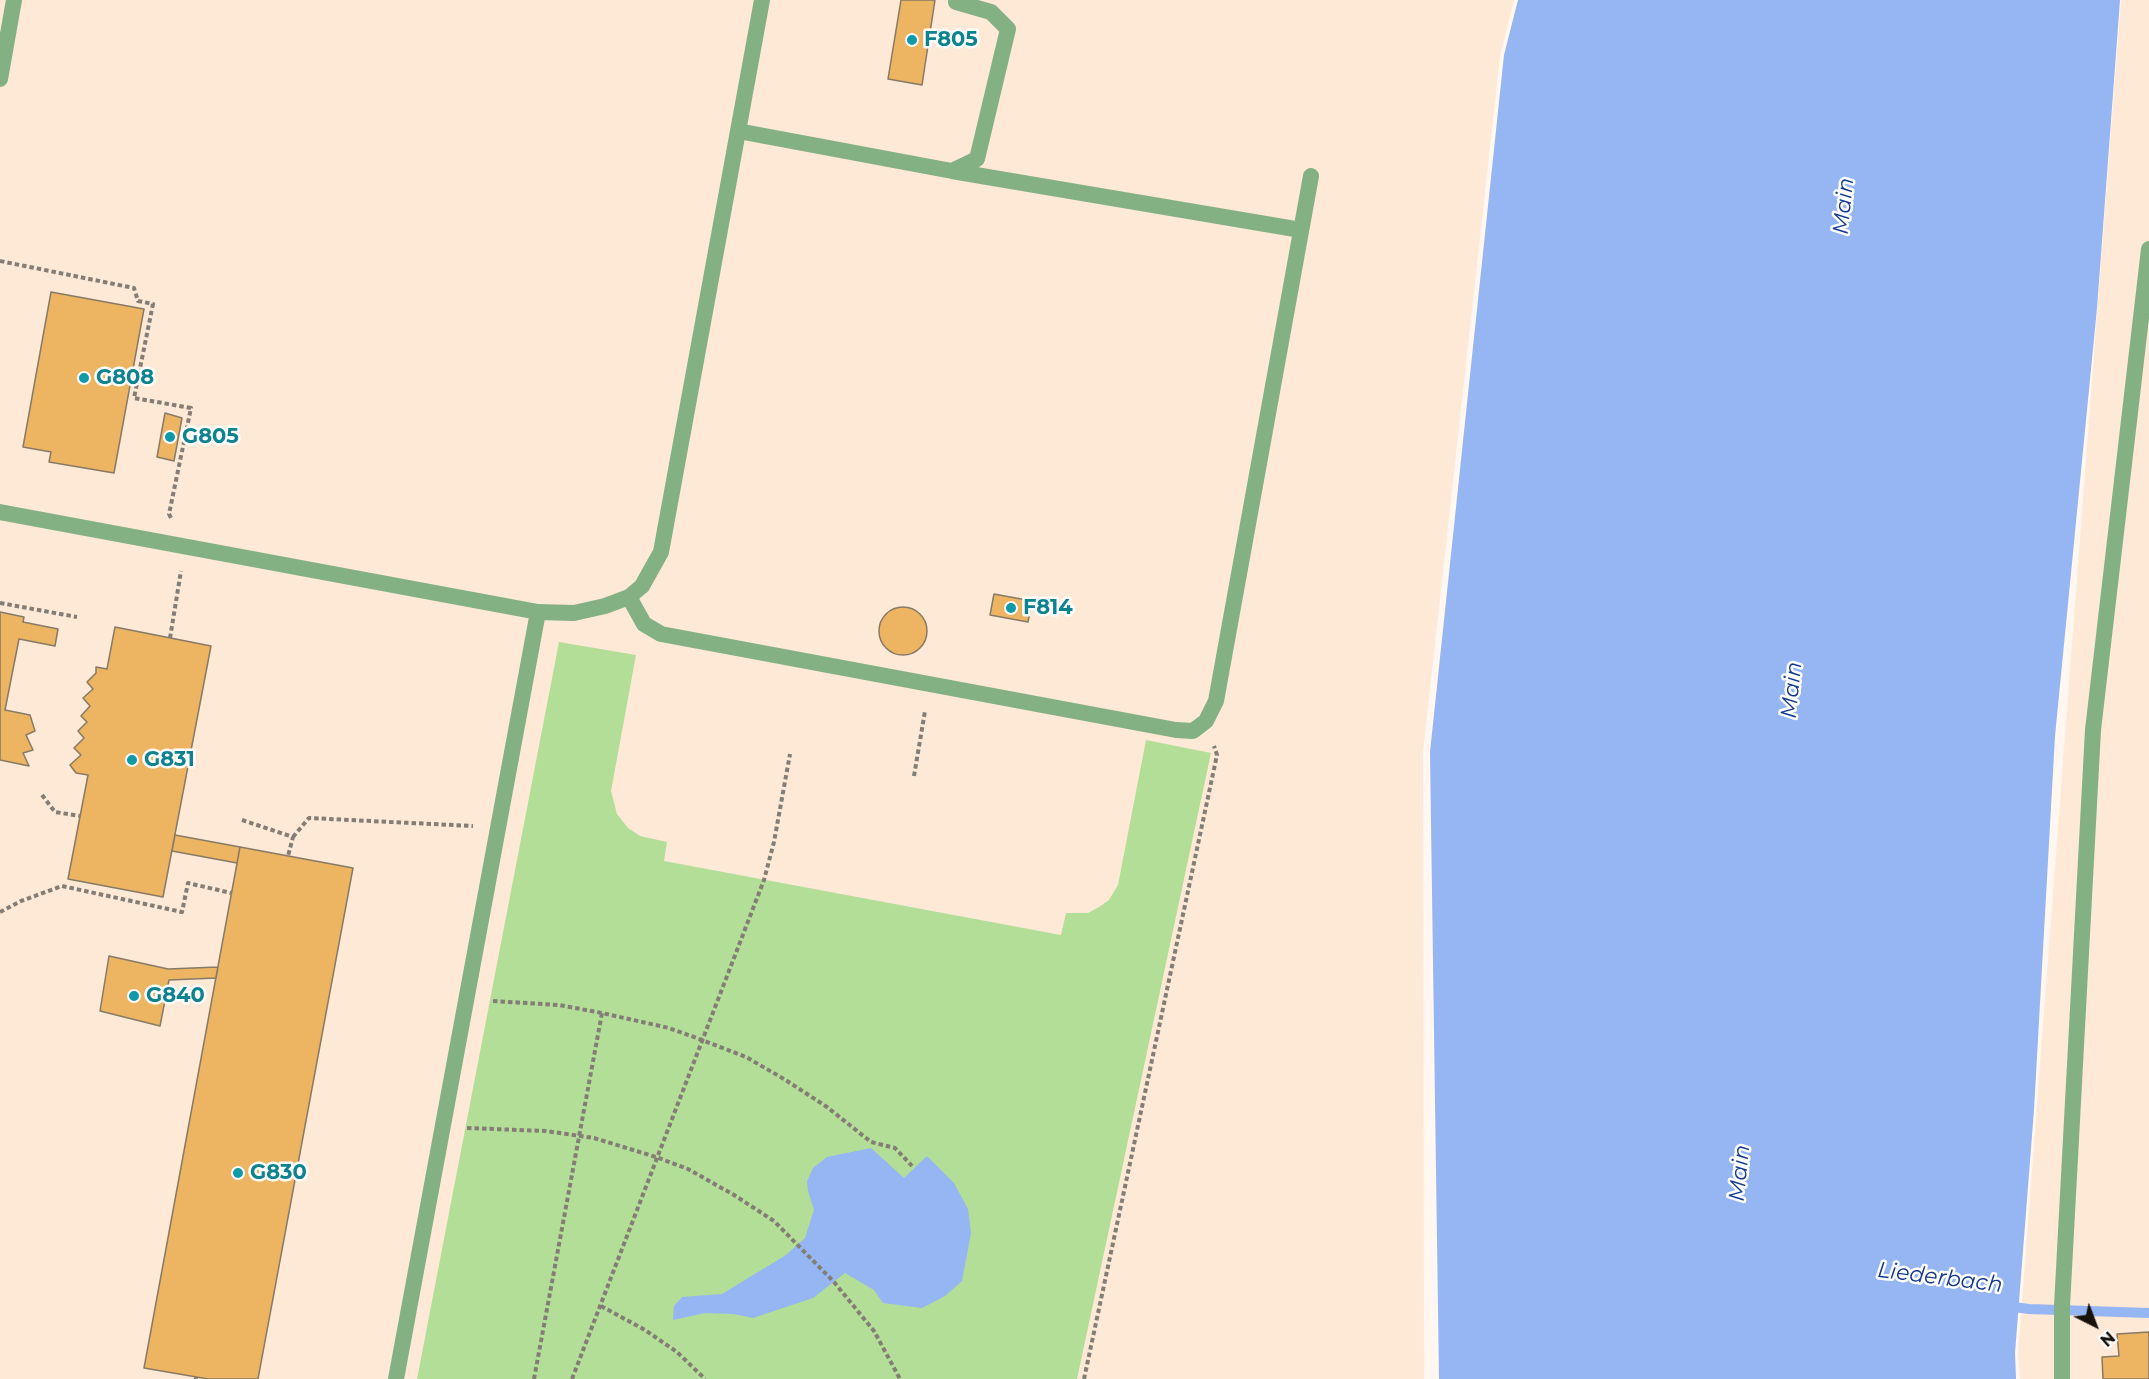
<!DOCTYPE html>
<style>
body{margin:0}
#map{position:relative;width:2149px;height:1379px;overflow:hidden;background:#fff7f0;font-family:Montserrat,sans-serif}
canvas{display:block}
.north{position:absolute;left:2065px;top:1295px;width:60px;height:60px;-webkit-text-stroke:4px #fff;paint-order:stroke;rotate:138deg;font-size:16px;font-weight:700;line-height:24px;text-align:center;color:#18120c}
.north::after{content:'';display:block;margin:auto;width:21px;height:27px;background:#18120c;clip-path:polygon(50% 0,100% 100%,50% 72%,0 100%)}
</style>
<div id="map">
<canvas width="2149" height="1379"></canvas>
<div class="north">N</div>
</div>
<script>
const g = document.querySelector('canvas').getContext('2d');
g.lineJoin = 'round';
function fill(path, color) { g.fillStyle = color; g.fill(path, 'evenodd'); }
const poly = rows => new Path2D(rows.map(r => 'M' + r).join(''));
function trace(path, color, width, dash) { g.strokeStyle = color; g.lineWidth = width; g.lineCap = dash ? 'butt' : 'round'; g.setLineDash(dash || []); g.stroke(path); }
function write(font, color, halo, rows, align = 'center') {
  g.font = font + ' Montserrat,sans-serif'; g.lineWidth = 5; g.setLineDash([]); g.textBaseline = 'middle'; g.strokeStyle = halo; g.fillStyle = color; for (const [text, x, y, turn = 0] of rows) {
    g.save(); g.translate(x, y); g.rotate((+turn || 0) * Math.PI / 180); g.textAlign = isNaN(turn) ? turn : align; if (halo) g.strokeText(text, 0, 0); g.fillText(text, 0, 0); g.restore();
  }
}
fill(poly([
 [0,0,1514,0,1500,56,1423,752,1424,1379,0,1379],
 [2121,0,2149,0,2149,1379,2020,1379,2018,1354]
]), '#fde9d6');
fill(poly([
 [559,642,636,655,611,791,617,814,628,828,640,836,667,842,664,861,1061,935,1066,913,1088,913,1099,907,1109,900,1118,885,1146,740,1211,753,1077,1379,417,1379]
]), '#b3de98');
fill(poly([
 [1518,0,2120,0,2097,308,2055,736,2034,1110,2015,1353,2016,1379,1439,1379,1430,752,1504,55],
 [871,1148,904,1178,927,1156,954,1183,968,1209,971,1233,962,1281,945,1296,922,1308,883,1303,874,1290,845,1273,813,1298,753,1318,733,1314,705,1313,673,1320,674,1306,682,1297,722,1294,786,1255,805,1238,814,1210,808,1191,807,1181,813,1168,827,1157]
]), '#95b5f3');
trace(poly([
 [2006,1306,2029,1309,2149,1313]
]), '#95b5f3', 10);
const building = poly([
 [901,0,935,0,922,85,888,79,901,0],
 [51,292,144,309,114,473,49,462,51,452,23,447,51,292],
 [165,413,182,418,174,461,157,457,165,413],
 [994,594,1032,601,1028,622,990,615,994,594],
 '879 631a24 24 0 1 1 48 0a24 24 0 1 1-48 0Z',
 [0,612,24,617,23,622,58,629,55,646,19,639,5,710,30,715,35,731,26,735,33,750,23,753,29,766,0,760,0,612],
 [115,627,211,646,163,897,68,879,88,775,76,773,70,765,81,755,74,748,84,738,78,731,87,722,81,716,90,706,83,698,93,689,87,682,96,673,96,667,107,669,115,627],
 [175,835,240,847,237,863,172,851,175,835],
 [240,847,353,868,258,1379,208,1379,144,1368,240,847],
 [109,956,168,969,218,967,216,978,169,980,160,1026,100,1011,109,956],
 [2149,1332,2149,1379,2103,1379,2102,1357,2119,1356,2117,1334,2149,1332]
]);
fill(building, '#edb561');
trace(building, '#877a67', 1.5);
trace(poly([
 [0,261,134,288,138,301,153,304,134,398,191,408,169,514,171,518],
 [0,603,77,617],
 [170,638,181,571],
 [914,776,925,711],
 [42,795,55,812,80,816],
 [242,820,293,837,288,856],
 [293,837,309,818,473,826],
 [0,912,21,901,62,886,182,912,188,883,231,893],
 [493,1001,559,1005,602,1013,669,1028,702,1040,746,1057,784,1079,827,1107,871,1142,895,1148,912,1166],
 [467,1128,546,1131,594,1138,656,1157,688,1169,734,1195,774,1221,834,1282,874,1331,900,1379],
 [601,1306,645,1330,677,1352,705,1379],
 [196,1379,196,1377],
 [534,1379,602,1013],
 [572,1379,764,880,774,842,790,754],
 [1084,1379,1217,755,1214,746]
]), '#847d76', 4, [4.5, 3]);
trace(poly([
 [0,79,14,0],
 [738,131,952,171,977,159,1008,29,991,12,956,2],
 [952,171,1301,230],
 [0,512,538,612,574,613,605,606,629,597,642,586,661,552,762,0],
 [629,597,644,624,661,634,1176,730,1193,731,1206,721,1216,701,1311,176],
 [396,1379,538,612],
 [2062,1379,2062,1306,2093,730,2149,249]
]), '#84b183', 16);
for (const [x, y, r, color] of [
 [912,40,6,"#0f9aa8"],
 [84,378,6,"#0f9aa8"],
 [170,437,6,"#0f9aa8"],
 [1011,608,6,"#0f9aa8"],
 [132,760,6,"#0f9aa8"],
 [134,996,6,"#0f9aa8"],
 [238,1173,6,"#0f9aa8"]
]) { const dot = new Path2D(); dot.arc(x, y, r, 0, 2 * Math.PI); g.fillStyle = color; g.fill(dot); trace(dot, '#fff', 2); }
write('bold 21px', '#0d838f', '#fff', [
 ["F805",924,40],
 ["G808",96,378],
 ["G805",182,437],
 ["F814",1023,608],
 ["G831",144,760],
 ["G840",146,996],
 ["G830",250,1173]
], 'left');
write('italic 22px', '#133990', '#fff', [
 ["Main",1844,206,-84],
 ["Main",1792,690,-84],
 ["Main",1740,1173,-84],
 ["Liederbach",1940,1278,7]
]);
</script>
